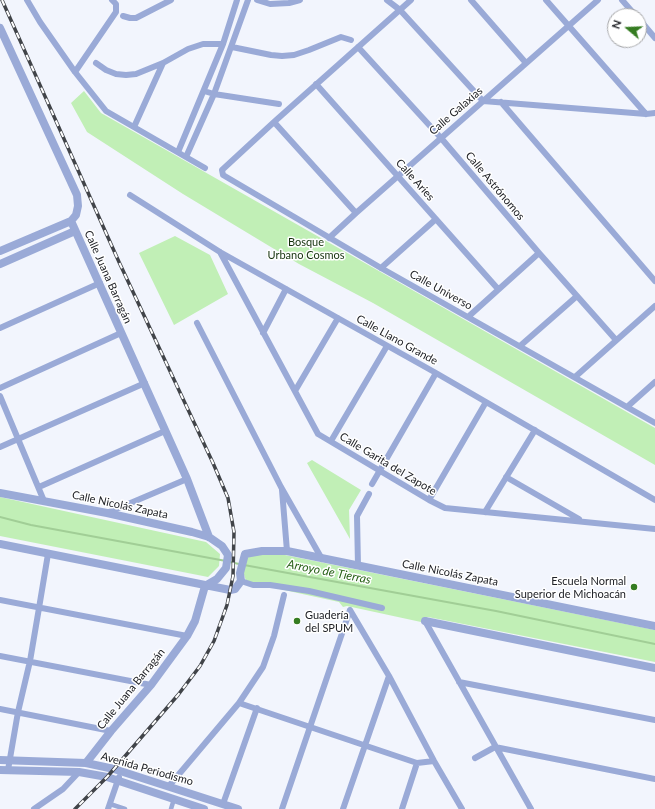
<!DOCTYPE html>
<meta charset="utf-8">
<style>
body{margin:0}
#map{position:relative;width:655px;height:809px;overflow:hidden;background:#f2f5fd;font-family:Lato,sans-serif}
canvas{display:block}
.north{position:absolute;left:607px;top:8px;width:40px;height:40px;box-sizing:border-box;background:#fff;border:1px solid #a6a7a9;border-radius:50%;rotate:289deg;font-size:11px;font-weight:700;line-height:16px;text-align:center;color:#202227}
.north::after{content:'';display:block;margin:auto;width:14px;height:18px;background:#357c21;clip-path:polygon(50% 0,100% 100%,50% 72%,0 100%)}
</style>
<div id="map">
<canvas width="655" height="809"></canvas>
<div class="north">N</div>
</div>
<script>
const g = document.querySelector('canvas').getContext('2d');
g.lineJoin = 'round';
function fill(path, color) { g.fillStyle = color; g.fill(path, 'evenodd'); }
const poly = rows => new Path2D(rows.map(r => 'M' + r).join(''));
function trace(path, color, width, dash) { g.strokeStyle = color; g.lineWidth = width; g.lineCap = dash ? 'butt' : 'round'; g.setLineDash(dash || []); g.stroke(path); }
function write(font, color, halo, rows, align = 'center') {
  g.font = font + ' Lato,sans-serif'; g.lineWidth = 3; g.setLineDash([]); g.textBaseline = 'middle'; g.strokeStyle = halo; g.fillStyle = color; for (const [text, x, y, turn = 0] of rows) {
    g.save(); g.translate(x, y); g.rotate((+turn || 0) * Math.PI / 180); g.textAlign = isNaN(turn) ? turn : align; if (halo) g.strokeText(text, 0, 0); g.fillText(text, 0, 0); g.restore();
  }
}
fill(poly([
 [84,91,101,113,655,428,655,465,373,303,299,264,183,194,87,132,71,103],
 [175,236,210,255,228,294,174,325,139,253],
 [312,460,361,490,349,510,350,539,307,463],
 [0,497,206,542,220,554,219,566,208,577,0,536],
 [257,553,285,555,655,630,655,662,428,617,421,622,347,606,343,607,339,602,252,583,246,581,242,568,247,557]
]), '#c1efb6');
trace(poly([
 [0,517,31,525,226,561],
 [230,562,239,564],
 [244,565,496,611,655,644]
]), '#a1ce96', 2);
trace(poly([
 [110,804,125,809],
 [171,809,174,799]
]), '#9aaad7', 4.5);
trace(poly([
 [27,0,40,22,75,72,106,111,205,168],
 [257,0,270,4,289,3,300,0],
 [387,0,400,10,483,101],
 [411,0,274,122,222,170,223,175,381,268,655,423],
 [471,0,526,63],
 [546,0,646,114],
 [622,0,636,16],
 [123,16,130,18,136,18,171,0],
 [639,19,655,38],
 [232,47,271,55,282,56,294,55,309,50,341,37,351,40],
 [358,47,441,138,539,253,616,340],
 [96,63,106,70,116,74,126,75,136,74,163,63,188,49,203,44,223,44],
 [75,72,116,12,116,4,112,0],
 [316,84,498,289],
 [204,91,214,94,279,104],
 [483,101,646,114,655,113],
 [501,102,655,281],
 [274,122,356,213],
 [134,127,163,63],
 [178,152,223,44,237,0],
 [186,157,214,94,248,0],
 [130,195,220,252,436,373,655,500],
 [329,238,356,213,598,0],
 [220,252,318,434,429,500,445,508,655,529],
 [381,268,436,219],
 [468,317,539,253],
 [197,323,281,487,322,559],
 [0,328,100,283],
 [263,333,286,289],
 [520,346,577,296],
 [575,377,655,306],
 [0,388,121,333],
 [295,391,338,318],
 [0,396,44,501],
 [627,407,655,382],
 [331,441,387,346],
 [0,447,145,383],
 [506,477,579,519],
 [372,484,436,373],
 [39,487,165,431],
 [282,490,287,551],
 [429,500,486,402],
 [485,512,535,430],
 [107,513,187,479],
 [358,566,357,516,369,494],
 [241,581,253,585,270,585,309,591,382,608],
 [0,600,187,636],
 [350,610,389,676,434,761,462,809],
 [425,621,531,809],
 [0,656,151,685],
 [459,682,655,720],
 [239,703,417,763],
 [0,709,111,731],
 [475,758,495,747,655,779],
 [8,770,18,712,30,661,39,608,48,554],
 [169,786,239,703,263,667,274,636,284,595],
 [223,804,257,708],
 [34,809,63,789,79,772],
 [108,809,119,777],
 [282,809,350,610],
 [343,809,389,676],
 [402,809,417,763,434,761]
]), '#9aaad7', 6);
trace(poly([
 [0,28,77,195,78,206,76,215,71,221,0,251],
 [71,221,187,479,209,537],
 [0,264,75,231],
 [0,493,107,513,192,532,209,537,222,546,228,555,226,568,217,579,205,586,195,621,187,636,151,685,111,731,86,763],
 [0,544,230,590,235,589,241,581,240,573,245,554,262,551,287,551,655,626],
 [425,621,655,668],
 [0,760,86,763,114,769,238,809],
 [0,770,79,772,107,777,204,809]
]), '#9aaad7', 8);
const rail = poly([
 [2,0,119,262,213,463,228,498,234,532,233,576,227,605,214,641,200,666,178,695,107,777,75,809]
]);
trace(rail, '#414449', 3.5);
trace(rail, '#fff', 2, [6]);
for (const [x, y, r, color] of [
 [634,587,4,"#357c21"],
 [297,621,4,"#357c21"]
]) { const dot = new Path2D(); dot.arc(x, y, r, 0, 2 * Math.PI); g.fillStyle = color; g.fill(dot); trace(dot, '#fff', 1.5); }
write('11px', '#202227', '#fff', [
 ["Calle Galaxias",456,111,-41],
 ["Calle Aries",415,180,48],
 ["Calle Astrónomos",495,186,50],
 ["Calle Juana Barragán",108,277,66],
 ["Calle Universo",441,290,29],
 ["Calle Llano Grande",397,340,29],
 ["Calle Garita del Zapote",388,464,31],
 ["Calle Nicolás Zapata",120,505,12],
 ["Calle Nicolás Zapata",450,573,11],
 ["Calle Juana Barragán",131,689,-51],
 ["Avenida Periodismo",147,769,16]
]);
write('11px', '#13310b', '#fff', [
 ["Bosque",306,242],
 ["Urbano Cosmos",306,255]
]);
write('11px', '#202227', '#fff', [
 ["Escuela Normal",626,581],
 ["Superior de Michoacán",626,594],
 ["Guadería",305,615,"left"],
 ["del SPUM",305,628,"left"]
], 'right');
write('italic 12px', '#296218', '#fff', [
 ["Arroyo de Tierras",329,572,11]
]);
</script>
